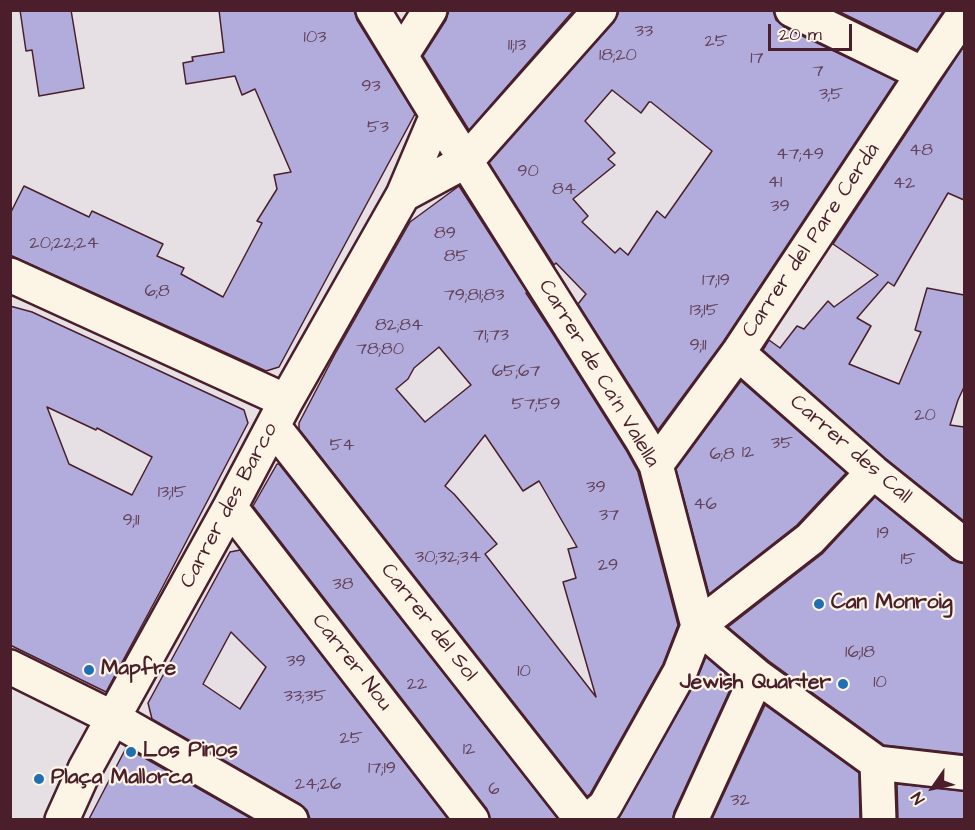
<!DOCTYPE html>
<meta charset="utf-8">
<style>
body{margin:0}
#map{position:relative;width:975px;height:830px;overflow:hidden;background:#e6dfe3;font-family:"Architects Daughter",sans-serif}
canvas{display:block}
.frame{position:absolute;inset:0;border:12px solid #4a1f2b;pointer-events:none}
.north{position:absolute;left:903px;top:758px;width:60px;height:60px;-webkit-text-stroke:4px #fcf5e5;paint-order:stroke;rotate:236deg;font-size:16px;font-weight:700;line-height:24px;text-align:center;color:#4a1f2b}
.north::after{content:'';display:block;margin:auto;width:21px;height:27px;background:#4a1f2b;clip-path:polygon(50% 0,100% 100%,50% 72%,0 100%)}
.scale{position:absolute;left:768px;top:24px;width:84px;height:27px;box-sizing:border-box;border:3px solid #4a1f2b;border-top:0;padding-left:8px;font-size:18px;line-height:21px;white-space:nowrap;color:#4a1f2b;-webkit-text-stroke:4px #fcf5e5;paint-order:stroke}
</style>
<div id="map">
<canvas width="975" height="830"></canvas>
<div class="frame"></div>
<div class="north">N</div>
<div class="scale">20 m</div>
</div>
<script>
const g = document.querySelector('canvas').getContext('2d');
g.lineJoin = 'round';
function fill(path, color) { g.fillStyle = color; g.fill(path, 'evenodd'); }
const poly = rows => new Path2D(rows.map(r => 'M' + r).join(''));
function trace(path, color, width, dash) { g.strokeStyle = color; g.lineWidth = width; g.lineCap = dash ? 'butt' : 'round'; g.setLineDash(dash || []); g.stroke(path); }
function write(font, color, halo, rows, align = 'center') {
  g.font = font + ' "Architects Daughter",sans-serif'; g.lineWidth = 4.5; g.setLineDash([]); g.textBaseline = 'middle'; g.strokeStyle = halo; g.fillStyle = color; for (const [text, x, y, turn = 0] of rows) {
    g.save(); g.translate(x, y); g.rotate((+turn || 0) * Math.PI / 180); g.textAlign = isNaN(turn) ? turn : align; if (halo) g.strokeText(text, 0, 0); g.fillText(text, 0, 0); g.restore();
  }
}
const building = poly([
 [20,10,71,10,84,88,39,96,32,50,26,51,20,10],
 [219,10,354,10,357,20,415,114,279,367,266,371,10,255,10,214,24,186,89,217,92,211,163,244,157,256,184,268,181,274,223,297,262,223,257,221,277,189,274,175,291,172,255,89,242,95,235,76,186,84,183,63,193,61,192,57,224,52,219,10],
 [449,10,574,10,469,130,423,56,446,20,449,10],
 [618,10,773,10,776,20,784,27,896,81,723,342,658,430,578,304,586,294,556,263,554,265,489,163,614,22,618,14,618,10],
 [612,90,641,113,649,102,651,102,712,151,665,218,657,211,628,255,620,248,615,253,582,222,588,216,573,199,615,165,608,159,615,153,585,121,612,90],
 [836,10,944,10,917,50,836,10],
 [964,46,964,200,948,193,894,286,888,282,857,318,871,326,849,364,899,384,921,332,915,330,927,288,964,295,964,387,958,400,950,425,964,427,964,521,885,458,763,350,769,340,780,348,797,326,804,329,828,301,834,307,878,275,833,244,964,46],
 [459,186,527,292,526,293,553,334,626,450,638,472,678,625,663,664,590,794,587,796,299,429,299,423,335,354,410,222,459,186],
 [439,347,471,385,425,422,396,389,408,379,414,368,439,347],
 [485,435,523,491,539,481,577,547,568,549,576,578,563,582,596,697,485,554,497,544,474,517,454,494,445,486,485,435],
 [10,306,32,312,244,410,248,423,161,590,106,692,10,645,10,306],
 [47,407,96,430,97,428,152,457,132,495,69,464,47,407],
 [741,381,846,473,797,525,709,594,676,469,741,381],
 [277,464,279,464,558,819,490,819,487,809,253,506,277,464],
 [875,497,952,560,961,563,964,563,964,754,884,745,769,661,728,627,822,554,875,497],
 [240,550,448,819,310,819,307,810,300,804,152,719,148,703,230,552,240,550],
 [231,632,266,667,240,709,203,684,231,632],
 [706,657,734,681,674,812,673,819,618,819,696,681,706,657],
 [765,705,859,773,860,819,712,819,765,705],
 [126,748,127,748,252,819,89,819,126,748],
 [897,784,964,791,964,819,898,819,897,784]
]);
fill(building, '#b2acdd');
trace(building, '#4a1f2b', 1.5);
const minor = poly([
 [373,10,437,115,642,440,656,465,698,626,757,676,877,763,964,773],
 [792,10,923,74],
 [401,56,430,10],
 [403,195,466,161,600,10],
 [10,275,286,401],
 [738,353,873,472,964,545],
 [273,426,582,820],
 [656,465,738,353,923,74,964,14],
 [230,507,472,820],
 [698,626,810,539,873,472],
 [877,763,879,820],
 [291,820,113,718,230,507,286,401,403,195,437,115],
 [589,820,605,806,680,672,698,626],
 [691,820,757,676]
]);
const major = poly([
 [10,667,113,718,85,769,62,820]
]);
trace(minor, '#4a1f2b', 38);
trace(major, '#4a1f2b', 38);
trace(minor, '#fcf5e5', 33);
trace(major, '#fcf5e5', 33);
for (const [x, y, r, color] of [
 [819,604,6,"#1f6fb2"],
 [89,670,6,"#1f6fb2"],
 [843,684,6,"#1f6fb2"],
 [131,752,6,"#1f6fb2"],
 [39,779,6,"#1f6fb2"]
]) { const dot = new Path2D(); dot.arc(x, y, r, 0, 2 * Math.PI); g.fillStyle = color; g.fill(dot); trace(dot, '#fcf5e5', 2); }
write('18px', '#644258', null, [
 ["33",644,32],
 ["103",315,38],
 ["25",716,42],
 ["11;13",517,46],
 ["18;20",618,56],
 ["17",757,59],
 ["7",818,72],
 ["93",371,87],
 ["3;5",831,95],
 ["53",378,128],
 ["48",921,151],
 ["47;49",800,155],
 ["90",528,172],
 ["41",775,183],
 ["42",904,184],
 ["84",564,190],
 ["39",780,207],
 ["89",445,234],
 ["20;22;24",64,244],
 ["85",456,257],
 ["17;19",716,281],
 ["6;8",157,292],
 ["79;81;83",474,296],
 ["13;15",704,311],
 ["82;84",399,326],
 ["71;73",491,336],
 ["9;11",698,346],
 ["78;80",380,350],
 ["65;67",516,372],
 ["57;59",536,405],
 ["20",925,416],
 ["35",782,444],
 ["54",342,446],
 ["12",748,453],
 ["6;8",722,455],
 ["39",596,488],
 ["13;15",172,493],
 ["46",705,505],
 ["37",609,516],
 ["9;11",131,521],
 ["19",883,534],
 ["30;32;34",448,558],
 ["15",908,560],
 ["29",608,566],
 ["38",343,585],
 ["16;18",860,653],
 ["39",296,662],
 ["10",524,672],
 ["10",880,683],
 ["22",417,685],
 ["33;35",305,697],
 ["25",351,739],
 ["12",469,750],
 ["17;19",382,769],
 ["24;26",318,785],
 ["6",494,790],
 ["32",740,801]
]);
write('21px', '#4a1f2b', '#fcf5e5', [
 ["Carrer del Pare Cerdà",812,241,-56],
 ["Carrer de Ca'n Valella",598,374,59],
 ["Carrer des Call",850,450,41],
 ["Carrer des Barco",230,506,-62],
 ["Carrer del Sol",428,623,52],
 ["Carrer Nou",351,663,52]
]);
write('bold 21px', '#4a1f2b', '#fcf5e5', [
 ["Can Monroig",831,604],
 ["Mapfre",101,670],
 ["Jewish Quarter",831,684,"right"],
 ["Los Pinos",143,752],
 ["Plaça Mallorca",51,779]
], 'left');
</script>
